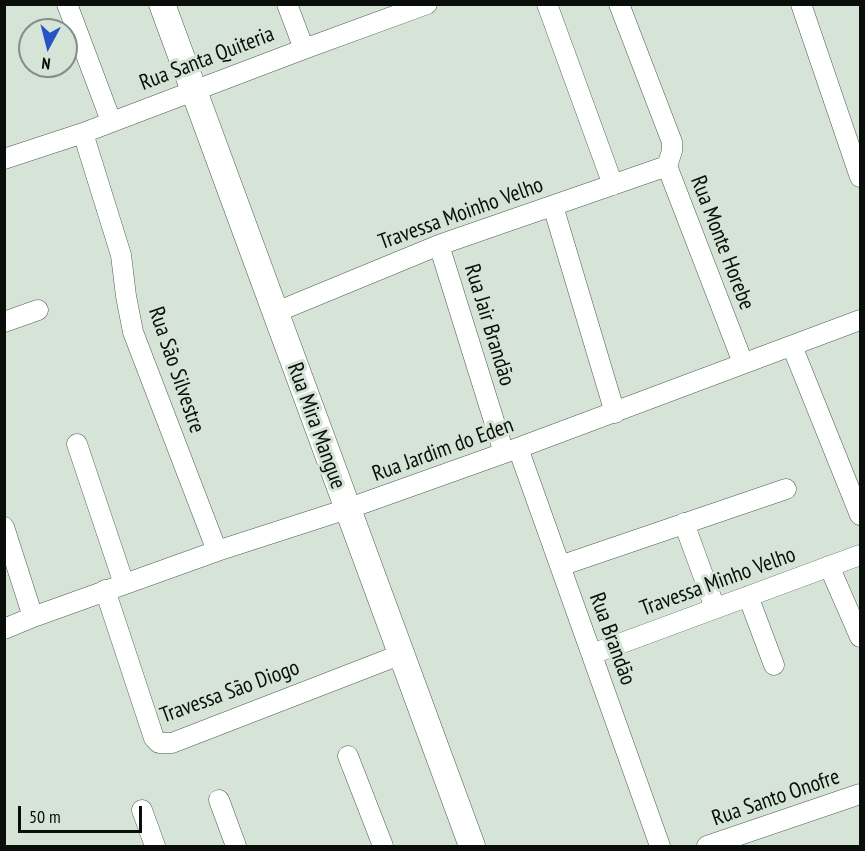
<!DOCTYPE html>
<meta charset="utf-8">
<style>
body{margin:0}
#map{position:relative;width:865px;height:851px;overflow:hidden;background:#d5e4d6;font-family:"PT Sans Narrow",sans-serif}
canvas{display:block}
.frame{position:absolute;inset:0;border:6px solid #090e0a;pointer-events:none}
.north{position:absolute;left:18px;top:18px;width:60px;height:60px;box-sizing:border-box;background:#d5e4d6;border:2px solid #838e84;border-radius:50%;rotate:187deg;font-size:16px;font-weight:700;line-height:24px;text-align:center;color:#090e0a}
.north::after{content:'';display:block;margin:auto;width:21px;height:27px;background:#2654c2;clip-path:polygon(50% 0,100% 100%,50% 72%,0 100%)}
.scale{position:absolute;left:18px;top:806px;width:124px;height:27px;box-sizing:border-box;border:3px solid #090e0a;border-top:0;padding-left:8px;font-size:18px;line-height:21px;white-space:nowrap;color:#090e0a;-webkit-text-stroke:4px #d5e4d6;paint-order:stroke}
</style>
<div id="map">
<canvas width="865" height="851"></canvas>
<div class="frame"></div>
<div class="north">N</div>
<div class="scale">50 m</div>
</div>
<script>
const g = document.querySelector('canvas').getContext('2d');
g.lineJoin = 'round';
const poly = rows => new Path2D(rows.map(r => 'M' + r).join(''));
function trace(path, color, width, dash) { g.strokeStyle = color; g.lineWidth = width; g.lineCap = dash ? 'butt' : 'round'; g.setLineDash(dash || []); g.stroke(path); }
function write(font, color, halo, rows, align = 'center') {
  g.font = font + ' "PT Sans Narrow",sans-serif'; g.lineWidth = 6; g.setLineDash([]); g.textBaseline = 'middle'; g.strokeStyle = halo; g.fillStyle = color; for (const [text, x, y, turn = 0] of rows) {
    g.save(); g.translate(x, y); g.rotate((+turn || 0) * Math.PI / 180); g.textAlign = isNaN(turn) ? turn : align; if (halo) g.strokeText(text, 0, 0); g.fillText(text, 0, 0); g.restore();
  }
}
const minor = poly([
 [67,4,111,121],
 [287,4,304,49],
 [547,4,613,185],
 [619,4,672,142,672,151,667,166,743,363],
 [801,4,860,177],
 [83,133,121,255,126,296,133,332,217,551],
 [4,159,83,133,304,49,427,4],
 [553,206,615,413],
 [439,245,504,453],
 [274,313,439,245,667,166],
 [4,322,38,310],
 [792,346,860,515],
 [77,444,124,584],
 [518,448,660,846],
 [684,523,715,608],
 [4,527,33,617],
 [560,566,786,489],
 [829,566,860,637],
 [105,590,154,738,159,743,172,743,402,654],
 [748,596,774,665],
 [4,629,33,617,217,551,347,509,518,448,860,320],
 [592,654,860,555],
 [348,756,383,846],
 [219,800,236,846],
 [142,810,155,846],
 [707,846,860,794]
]);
const major = poly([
 [162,4,472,846]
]);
trace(minor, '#4f5c50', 21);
trace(major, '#4f5c50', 27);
trace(minor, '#fff', 20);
trace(major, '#fff', 26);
write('22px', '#090e0a', '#d5e4d6', [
 ["Rua Santa Quiteria",207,59,-21],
 ["Travessa Moinho Velho",461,214,-20],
 ["Rua Monte Horebe",722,243,69],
 ["Rua Jair Brandão",489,325,73],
 ["Rua São Silvestre",176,370,71],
 ["Rua Mira Mangue",316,426,70],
 ["Rua Jardim do Eden",443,450,-20],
 ["Travessa Minho Velho",718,582,-20],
 ["Rua Brandão",612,639,70],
 ["Travessa São Diogo",230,692,-20],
 ["Rua Santo Onofre",776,798,-19]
]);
</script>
